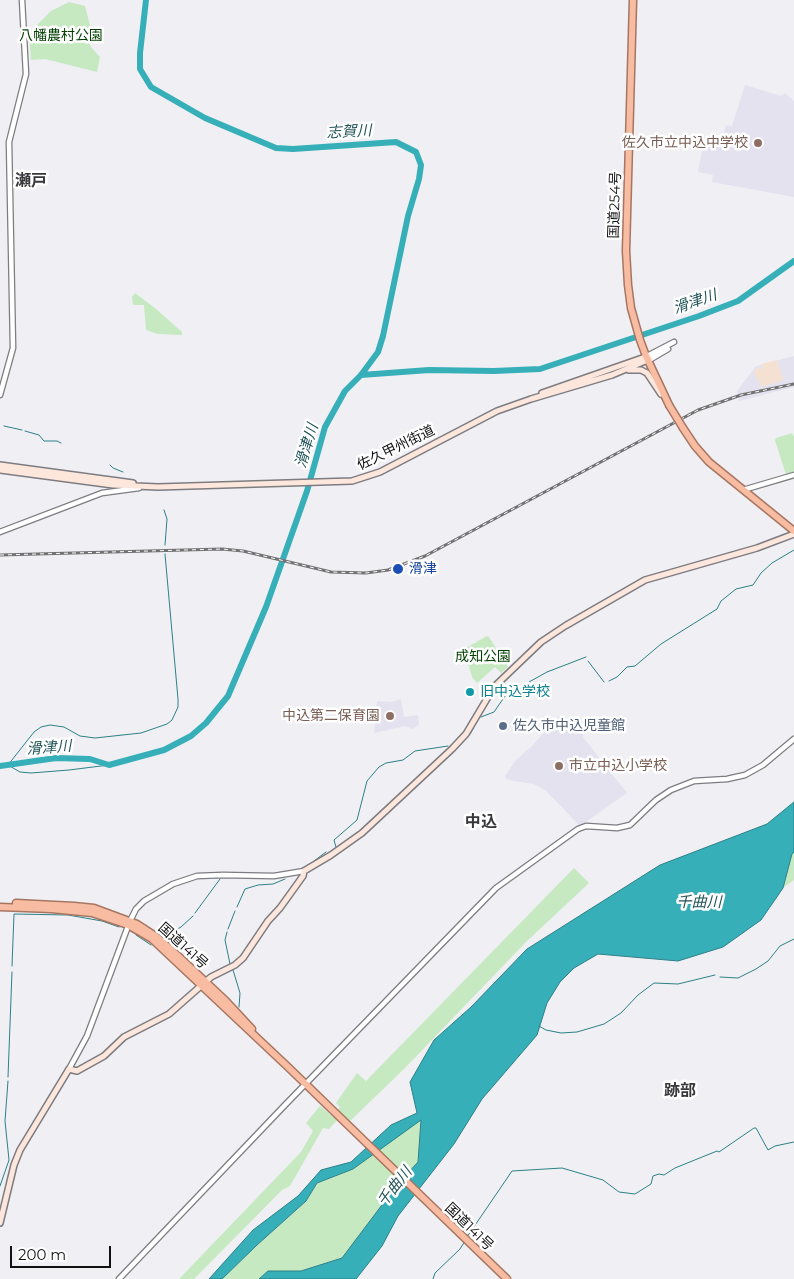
<!DOCTYPE html>
<meta charset="utf-8">
<style>
body{margin:0}
#map{position:relative;width:794px;height:1279px;overflow:hidden;background:#efeff4;font-family:Montserrat,sans-serif}
canvas{display:block}
.scale{position:absolute;left:10px;top:1246px;width:101px;height:22px;box-sizing:border-box;border:2px solid #121213;border-top:0;padding-left:6px;font-size:15px;line-height:18px;white-space:nowrap;color:#121213;-webkit-text-stroke:4px #fff;paint-order:stroke}
</style>
<div id="map">
<canvas width="794" height="1279"></canvas>
<div class="scale">200 m</div>
</div>
<script>
const g = document.querySelector('canvas').getContext('2d');
g.lineJoin = 'round';
function fill(path, color) { g.fillStyle = color; g.fill(path, 'evenodd'); }
const poly = rows => new Path2D(rows.map(r => 'M' + r).join(''));
function trace(path, color, width, dash) { g.strokeStyle = color; g.lineWidth = width; g.lineCap = dash ? 'butt' : 'round'; g.setLineDash(dash || []); g.stroke(path); }
function write(font, color, halo, rows, align = 'center') {
  g.font = font + ' Montserrat,"Noto Sans JP",sans-serif'; g.lineWidth = 5; g.setLineDash([]); g.textBaseline = 'middle'; g.strokeStyle = halo; g.fillStyle = color; for (const [text, x, y, turn = 0] of rows) {
    g.save(); g.translate(x, y); g.rotate((+turn || 0) * Math.PI / 180); g.textAlign = isNaN(turn) ? turn : align; if (halo) g.strokeText(text, 0, 0); g.fillText(text, 0, 0); g.restore();
  }
}
fill(poly([
 [745,85,781,96,785,93,794,101,794,197,712,182,713,175,698,172,704,140,721,145,726,125,732,126],
 [794,356,794,387,739,401,737,391,756,366],
 [401,699,404,717,418,715,419,724,413,729,405,726,374,733,377,701,392,702],
 [559,716,583,725,583,737,627,793,580,826,546,791,534,784,514,781,506,779,505,776,516,760,531,747]
]), '#e4e2ef');
fill(poly([
 [777,360,783,380,761,387,758,378,756,379,754,370,762,368,761,364]
]), '#f5e1d2');
fill(poly([
 [69,2,85,6,90,25,87,37,91,47,100,57,97,72,45,59,31,60,29,33,51,11],
 [135,293,155,308,182,332,182,335,158,334,146,330,144,305,133,305,132,297],
 [792,433,794,437,794,473,788,475,786,475,775,440,776,438],
 [487,636,489,637,508,667,501,673,495,667,477,683,472,677,464,649],
 [794,852,794,880,783,888,792,854],
 [574,868,589,883,525,943,405,1068,348,1123,341,1116,329,1129,323,1128,290,1186,282,1190,194,1279,179,1279,301,1152,313,1131,306,1123,320,1106,333,1117,340,1107,336,1103,357,1073,366,1081],
 [421,1119,418,1162,397,1185,342,1258,301,1271,268,1271,259,1279,222,1279,257,1245,306,1201,317,1183,353,1169]
]), '#c6e9c2');
const water = poly([
 [794,802,794,852,792,854,783,888,761,920,723,947,678,961,598,954,574,968,560,982,547,1003,537,1035,482,1099,454,1144,398,1216,382,1246,356,1279,259,1279,268,1271,301,1271,342,1258,397,1185,418,1162,421,1120,353,1169,317,1183,306,1201,257,1245,222,1279,209,1279,253,1230,298,1196,321,1170,351,1162,391,1125,417,1113,410,1082,434,1040,471,1007,527,949,660,865,767,824,794,802]
]);
fill(water, '#37afb9');
trace(water, '#2c8087', 1);
trace(poly([
 [4,426,22,430],
 [25,431,39,435,44,441,57,441,61,443],
 [110,465,113,468,123,472],
 [164,510,167,519,165,545],
 [588,661,604,682],
 [609,681,617,677,627,667,635,666,661,644,717,609,721,601,736,589,753,585,761,573,772,563,794,550],
 [529,682,547,672,586,657],
 [481,717,494,712,505,696,523,688,526,684],
 [470,734,473,729],
 [109,765,69,770,31,773,20,772,8,765,34,732,41,727,50,725,64,727,80,736,95,738,141,733,167,724,172,720,178,707,178,699,165,554],
 [336,847,334,840,357,820,367,781,379,767,386,763,403,760,415,751,448,746],
 [314,861,326,852],
 [237,907,245,889,258,885,273,884,285,879],
 [195,913,220,879],
 [228,929,235,911],
 [227,932,225,940,230,964],
 [136,935,151,945],
 [163,937,181,927,193,916],
 [12,966,14,914,68,915,102,921,119,927],
 [233,970,240,993,239,1007],
 [720,977,738,978,756,969,768,961,780,946,794,939],
 [539,1026,546,1030,561,1033,577,1032,604,1024,621,1013,638,995,654,983,678,984,715,975],
 [8,1077,12,972],
 [0,1186,9,1160,5,1121,8,1081],
 [467,1237,512,1171,562,1168,603,1180,619,1192,635,1194,651,1184,653,1176,659,1174,664,1175,675,1168,717,1151,719,1152,754,1128,756,1128,768,1150,775,1146,794,1142],
 [433,1279,435,1273,460,1249,465,1241]
]), '#2c8087', 1);
trace(poly([
 [361,375,429,370,494,371,540,369,699,316,738,301,794,261],
 [0,766,56,758,90,759,109,765,164,750,191,736,206,723,228,696,266,607,307,491,325,427,345,391,361,375,378,352,383,336,408,216,419,179,421,165,416,152,396,142,293,149,276,148,205,118,151,87,140,69,140,53,146,0]
]), '#37afb9', 6);
const tertiary = poly([
 [649,355,674,342],
 [651,359,668,349],
 [0,395,13,348,9,142,26,74,22,0],
 [743,490,794,475],
 [0,532,102,493,139,488],
 [69,1069,87,1036,130,921,136,909,144,901,173,884,197,876,223,875,274,876,304,871],
 [119,1279,285,1105,496,888,578,829,586,826,617,828,630,825,656,800,671,790,694,781,727,779,745,775,763,765,794,739]
]);
const secondary = poly([
 [629,370,641,370,647,373,661,394],
 [542,393,648,356],
 [0,465,133,483],
 [0,470,113,485,158,487,352,481,380,472,497,411,531,399,612,375,650,359],
 [0,1223,14,1165,20,1150,69,1069,77,1071,104,1056,124,1037,169,1014,211,977,235,965,243,958,268,921,280,908,303,876,304,871,331,855,362,833,452,749,466,734,494,687,541,642,565,626,645,580,757,548,794,534]
]);
const trunk = poly([
 [633,0,626,251,628,285,631,308,640,340,646,356,669,405],
 [683,428,695,446,709,462,794,531],
 [16,903,74,906,94,908,137,924,157,937,176,954,226,1001,252,1029],
 [0,907,51,909,92,913,128,925,152,939,288,1067,507,1279]
]);
trace(tertiary, '#7d7c80', 7);
trace(secondary, '#7d7c80', 8);
trace(trunk, '#a77661', 9);
trace(tertiary, '#fff', 4.5);
trace(secondary, '#fde6dc', 5);
trace(trunk, '#f8bca2', 6);
const rail = poly([
 [0,555,222,549,243,551,331,572,366,573,388,570,425,556,698,410,741,395,794,384]
]);
trace(rail, '#727274', 3);
trace(rail, '#fff', 1, [4]);
const trunkBridge = poly([
 [669,405,683,428]
]);
trace(trunkBridge, '#a77661', 9, []);
trace(trunkBridge, '#f8bca2', 6);
for (const [x, y, r, color] of [
 [758,143,5,"#8d6e63"],
 [398,569,6,"#1a4fb4"],
 [470,692,5,"#0f9aa8"],
 [390,716,5,"#8d6e63"],
 [503,726,5,"#5c6f8a"],
 [559,766,5,"#8d6e63"]
]) { const dot = new Path2D(); dot.arc(x, y, r, 0, 2 * Math.PI); g.fillStyle = color; g.fill(dot); trace(dot, '#fff', 2); }
write('14px', '#023f01', '#fff', [
 ["八幡農村公園",61,36],
 ["成知公園",483,657]
]);
write('14px', '#785e54', '#fff', [
 ["佐久市立中込中学校",748,143],
 ["中込第二保育園",380,716],
 ["市立中込小学校",569,766,"left"]
], 'right');
write('14px', '#121213', '#fff', [
 ["国道254号",615,205,-88],
 ["佐久甲州街道",396,448,-26],
 ["国道141号",183,946,42],
 ["国道141号",469,1227,44]
]);
write('14px', '#164399', '#fff', [
 ["滑津",409,569]
], 'left');
write('14px', '#0d838f', '#fff', [
 ["旧中込学校",480,692]
], 'left');
write('14px', '#4e5e75', '#fff', [
 ["佐久市中込児童館",513,726]
], 'left');
write('italic 15px', '#235559', '#fff', [
 ["志賀川",349,132,-3],
 ["滑津川",695,302,-19],
 ["滑津川",307,446,-73],
 ["滑津川",49,748,-4],
 ["千曲川",699,903],
 ["千曲川",395,1187,-52]
]);
write('bold 16px', '#38383c', '#fff', [
 ["瀬戸",31,181],
 ["中込",481,822],
 ["跡部",680,1091]
]);
</script>
